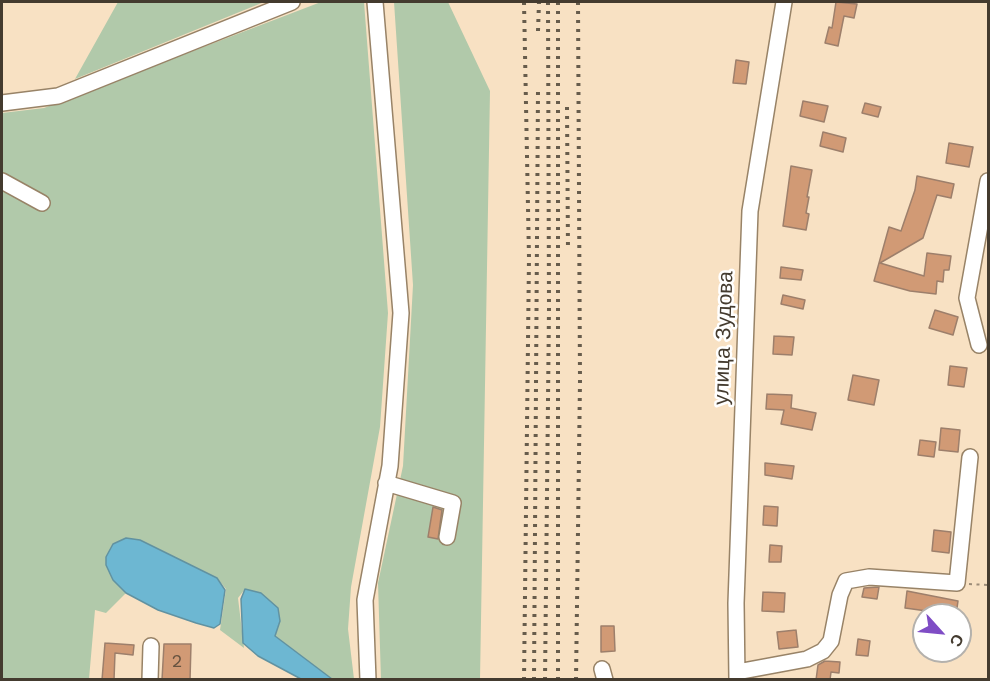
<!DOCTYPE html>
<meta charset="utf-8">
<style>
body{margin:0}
#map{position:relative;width:990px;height:681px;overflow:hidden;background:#f8e1c3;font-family:"Work Sans",sans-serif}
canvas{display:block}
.frame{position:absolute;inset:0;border:3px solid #443b2f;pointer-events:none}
.north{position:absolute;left:912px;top:603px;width:60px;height:60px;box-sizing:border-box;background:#fff;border:2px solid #b4b1ac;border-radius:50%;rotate:117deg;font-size:16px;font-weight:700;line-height:24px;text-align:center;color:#443b2f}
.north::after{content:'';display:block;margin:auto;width:21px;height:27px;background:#7f4dc5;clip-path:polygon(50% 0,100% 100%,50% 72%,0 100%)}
</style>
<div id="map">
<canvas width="990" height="681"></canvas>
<div class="frame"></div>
<div class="north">С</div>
</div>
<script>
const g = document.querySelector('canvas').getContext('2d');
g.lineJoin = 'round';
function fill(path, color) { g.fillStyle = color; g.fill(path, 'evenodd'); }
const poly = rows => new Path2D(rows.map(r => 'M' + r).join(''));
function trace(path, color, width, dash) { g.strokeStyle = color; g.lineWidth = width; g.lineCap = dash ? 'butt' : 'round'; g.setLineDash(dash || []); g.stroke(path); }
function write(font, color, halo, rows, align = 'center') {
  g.font = font + ' "Work Sans",sans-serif'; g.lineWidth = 5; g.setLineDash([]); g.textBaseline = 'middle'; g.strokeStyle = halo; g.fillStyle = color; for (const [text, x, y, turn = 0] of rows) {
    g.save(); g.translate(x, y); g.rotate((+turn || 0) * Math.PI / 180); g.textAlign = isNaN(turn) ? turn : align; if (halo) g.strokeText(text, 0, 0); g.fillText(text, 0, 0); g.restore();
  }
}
fill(poly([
 [118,2,264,2,75,79],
 [321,2,364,2,388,313,380,427,351,587,348,629,354,679,332,679,275,636,280,621,245,589,238,598,244,648,220,630,226,589,217,578,140,540,126,538,113,580,126,593,106,613,95,610,89,679,2,679,2,113,44,108],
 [394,2,448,2,490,91,480,679,381,680,378,583,403,466,413,285]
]), '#b1c9aa');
const water = poly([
 [126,538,140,540,217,578,225,590,220,624,214,628,196,623,158,610,126,593,113,580,106,565,106,557,113,544,126,538],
 [245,589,261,593,278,608,280,621,275,636,332,679,301,679,258,656,243,643,241,599,245,589]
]);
fill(water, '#6db7d2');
trace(water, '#6192a1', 1.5);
const building = poly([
 [836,2,857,4,854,18,844,16,838,46,825,43,829,27,832,28,836,2],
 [736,60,749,62,746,84,733,83,736,60],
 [803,101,828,106,824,122,800,116,803,101],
 [865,103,881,107,878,117,862,113,865,103],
 [823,132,846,138,843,152,820,146,823,132],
 [949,143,973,147,969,167,946,163,949,143],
 [791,166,812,170,807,197,809,197,806,213,809,214,806,230,783,226,791,166],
 [917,176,954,184,951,198,937,195,923,238,880,263,924,276,927,253,951,256,949,270,944,270,943,282,937,281,936,294,910,291,874,281,889,227,901,231,915,190,917,176],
 [781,267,803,270,801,280,780,278,781,267],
 [783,295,805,300,803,309,781,304,783,295],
 [935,310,958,317,953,335,929,328,935,310],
 [774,336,794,337,792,355,773,354,774,336],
 [950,366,967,368,964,387,948,385,950,366],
 [853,375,879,380,874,405,848,400,853,375],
 [767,394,792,395,791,408,816,413,812,430,781,424,784,410,766,409,767,394],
 [941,428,960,430,958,452,939,450,941,428],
 [920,440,936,442,934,457,918,455,920,440],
 [765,463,794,466,792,479,765,475,765,463],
 [764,506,778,507,777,526,763,525,764,506],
 [433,507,442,510,438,539,428,537,433,507],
 [934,530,951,532,949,553,932,551,934,530],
 [770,545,782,546,781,562,769,562,770,545],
 [879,587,877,599,862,597,864,588,879,587],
 [907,591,958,601,956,615,905,608,907,591],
 [763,592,785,593,784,612,762,611,763,592],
 [601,626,614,626,615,651,601,652,601,626],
 [796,630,798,647,779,649,777,632,796,630],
 [858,639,870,641,868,656,856,655,858,639],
 [105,643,134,645,133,655,115,653,114,680,102,680,105,643],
 [164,644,191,644,190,680,162,680,164,644],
 [825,661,840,662,839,673,831,672,830,680,816,680,818,665,825,661]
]);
fill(building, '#d19a75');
trace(building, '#9d7f6b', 1.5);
const minor = poly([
 [2,103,58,96,292,2],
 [2,181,42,203],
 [979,345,967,298,988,181],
 [386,483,453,503,447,537],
 [602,669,605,680],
 [737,672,807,659,823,651,831,641,840,595,846,581,869,577,957,583,970,457],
 [150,680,151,646],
 [368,680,365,600,390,466,401,313,375,2],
 [737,680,736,603,750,211,784,2]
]);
trace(minor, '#988367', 18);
trace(poly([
 [969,584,988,585]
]), '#9c8c78', 2, [3, 4.5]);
trace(minor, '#fff', 15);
trace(poly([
 [538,31,539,2],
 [567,107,568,251],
 [524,680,529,258,524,2],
 [534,680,538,91],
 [545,680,549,308,548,2],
 [558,680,558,2],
 [576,680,580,381,578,2]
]), '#675c4c', 4, [3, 6]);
write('18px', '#675340', null, [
 ["2",177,662]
]);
write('21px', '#443b2f', '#fff', [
 ["улица Зудова",724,338,-88]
]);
</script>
